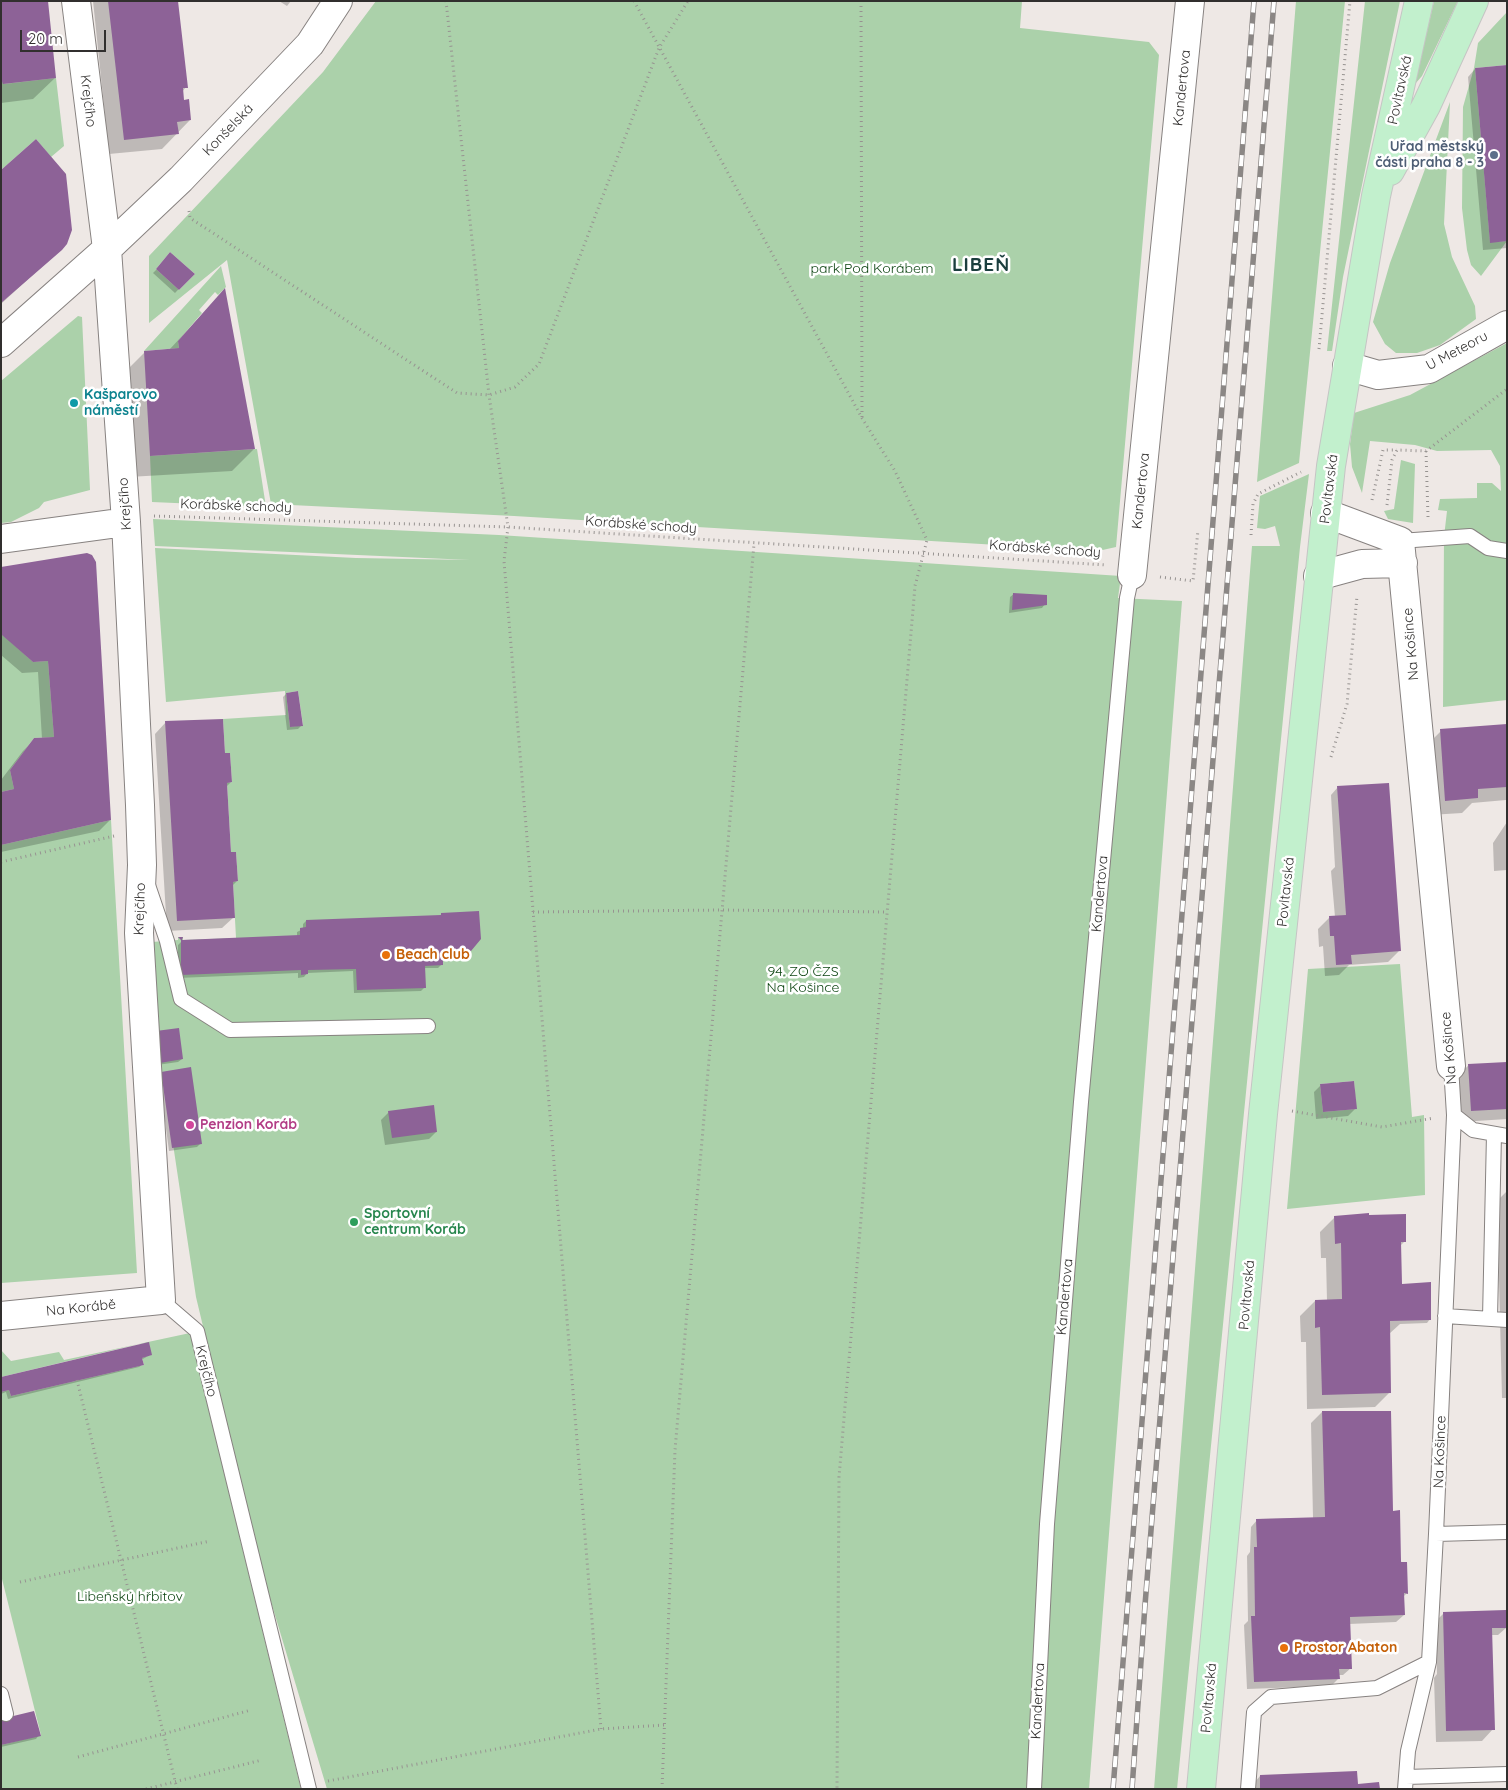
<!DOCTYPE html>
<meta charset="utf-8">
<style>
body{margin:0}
#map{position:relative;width:1508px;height:1790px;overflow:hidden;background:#eee8e5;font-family:Quicksand,sans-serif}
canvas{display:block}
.frame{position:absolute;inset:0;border:2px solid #312f2e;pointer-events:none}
.scale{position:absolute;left:20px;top:30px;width:86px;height:22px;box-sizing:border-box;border:2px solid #312f2e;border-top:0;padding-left:6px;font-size:15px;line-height:18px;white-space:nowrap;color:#312f2e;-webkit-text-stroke:4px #fff;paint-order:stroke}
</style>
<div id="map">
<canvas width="1508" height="1790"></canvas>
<div class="frame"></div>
<div class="scale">20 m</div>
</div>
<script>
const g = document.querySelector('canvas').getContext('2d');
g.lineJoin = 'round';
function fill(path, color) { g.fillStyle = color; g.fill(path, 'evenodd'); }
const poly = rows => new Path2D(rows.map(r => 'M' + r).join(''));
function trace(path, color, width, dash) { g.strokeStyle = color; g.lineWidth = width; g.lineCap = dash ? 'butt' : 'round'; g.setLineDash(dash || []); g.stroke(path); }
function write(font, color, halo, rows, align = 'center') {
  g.font = font + ' Quicksand,sans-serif'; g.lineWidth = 5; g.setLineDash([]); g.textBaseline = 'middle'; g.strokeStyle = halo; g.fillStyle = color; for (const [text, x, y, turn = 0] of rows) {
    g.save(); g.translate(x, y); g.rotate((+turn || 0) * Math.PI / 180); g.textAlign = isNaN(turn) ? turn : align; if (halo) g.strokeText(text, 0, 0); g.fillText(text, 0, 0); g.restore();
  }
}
fill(poly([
 [376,1,1022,1,1020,28,1149,42,1159,55,1116,547,1098,551,514,516,271,504,227,260,149,323,149,256,323,72],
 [170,252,195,274,179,290,156,269],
 [1296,1,1345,1,1299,463,1257,482],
 [1365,1,1400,1,1343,277,1332,351,1327,351],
 [1434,1,1458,1,1422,76,1415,84],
 [1507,12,1507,65,1475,68,1490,242,1507,241,1481,276,1471,265,1467,250,1462,208,1463,107,1474,68,1478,43],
 [56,78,64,146,51,157,36,139,1,170,1,79,4,84],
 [1450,102,1444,224,1452,257,1475,306,1476,319,1440,345,1417,353,1396,353,1385,344,1373,322,1390,263],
 [221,266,226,287,218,295,215,292,199,310,202,313,178,341,179,348,144,351],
 [78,316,82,317,90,490,44,502,39,508,11,522,1,523,1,381],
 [1507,343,1507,700,1443,707,1444,537,1447,511,1438,510,1440,499,1477,498,1477,483,1492,483,1501,491,1500,466,1491,450,1437,451,1415,445,1370,441,1362,493,1352,467,1350,444,1354,413,1410,395],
 [257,449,266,507,152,502,150,456],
 [1401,460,1415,464,1413,523,1388,519,1384,511,1394,509],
 [1309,474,1300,547,1177,1789,1154,1789,1252,546,1280,546,1275,526,1265,529,1257,528,1260,496],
 [153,519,499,535,1121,576,1118,598,1182,601,1089,1789,327,1789,260,1565,196,1297,156,1031,152,942,178,940,178,937,183,937,183,940,236,938,233,882,238,881,236,852,231,852,227,783,232,782,230,753,225,753,223,719,286,715,285,691,166,702,155,548,356,558,470,560,155,546],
 [298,691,303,725,290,727,286,693],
 [1,633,33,662,48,661,54,737,34,738,10,770,14,789,1,792],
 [111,820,137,1273,1,1283,1,845],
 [1400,964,1412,1117,1424,1115,1425,1195,1287,1209,1308,969],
 [1354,1081,1356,1109,1323,1112,1320,1084],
 [190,1333,301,1789,1,1789,1,1745,41,1735,1,1575,1,1392,9,1390,11,1396,88,1378,144,1365,142,1358,151,1355,149,1343,139,1344,1,1377,1,1350,11,1361,59,1352,64,1360]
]), '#abd1aa');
fill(poly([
 [1,1,55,78,33,99,1,103],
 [93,1,177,1,186,87,182,92,183,101,190,120,162,149,109,154],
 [279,1,291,1,287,6],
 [1507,66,1507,248,1483,250,1468,77,1475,69],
 [1,171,66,244,1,304],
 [172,254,193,274,175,293,153,273],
 [224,291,254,449,232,471,129,477,123,374,145,352,169,350],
 [87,555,110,820,99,831,1,852,1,780,23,751,35,739,42,739,38,672,22,673,1,655,1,568],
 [1014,594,1045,604,1042,608,1009,613,1010,597],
 [286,694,302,725,298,729,287,730,283,697],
 [166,722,224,755,231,782,226,787,230,854,237,881,232,886,234,917,222,928,167,931,155,734],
 [1507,726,1507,870,1494,871,1493,843,1507,822,1506,800,1472,803,1462,813,1430,815,1426,746,1441,731],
 [1388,784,1399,951,1388,962,1349,965,1339,975,1325,976,1323,946,1319,947,1318,929,1329,918,1335,917,1331,871,1335,867,1331,795,1338,787],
 [442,914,470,950,466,954,441,955,441,965,438,968,424,968,425,987,421,991,354,993,353,971,307,973,304,977,298,978,298,973,178,978,178,945,181,942,297,936,297,932,303,929,303,924,306,921,439,916],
 [153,1035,182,1059,178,1062,157,1065],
 [1507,1063,1507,1119,1461,1122,1457,1076,1469,1065],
 [162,1073,201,1143,197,1147,169,1151,159,1076],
 [1321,1085,1355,1109,1348,1116,1316,1119,1314,1092],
 [389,1112,436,1132,429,1139,385,1145,381,1120],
 [1507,1191,1507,1436,1506,1398,1502,1398,1497,1201],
 [1335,1217,1405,1241,1400,1246,1401,1286,1430,1319,1427,1323,1400,1324,1389,1334,1390,1392,1375,1407,1307,1409,1306,1342,1301,1342,1300,1316,1315,1301,1327,1301,1326,1258,1321,1258,1320,1232],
 [150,1355,141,1360,143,1364,139,1367,8,1399,6,1392,1,1394,1,1379],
 [1322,1412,1392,1512,1407,1593,1403,1597,1404,1615,1396,1622,1349,1624,1351,1668,1343,1675,1338,1675,1338,1679,1331,1686,1247,1689,1244,1625,1248,1621,1247,1556,1250,1552,1251,1527,1258,1519,1313,1518,1311,1423],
 [1444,1613,1506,1628,1498,1635,1491,1635,1493,1729,1482,1741,1436,1742,1434,1678,1437,1674,1436,1621],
 [1,1720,39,1735,36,1739,1,1747],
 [1260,1776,1356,1785,1378,1789,1249,1789]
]), '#0003');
fill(poly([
 [1,1,48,1,56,78,3,84,1,79],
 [108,1,178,1,188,88,183,88,184,100,189,99,191,120,177,122,179,134,124,140],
 [1507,65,1507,241,1490,243,1475,68],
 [36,139,66,174,72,230,67,244,62,250,1,303,1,170],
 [170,252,195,274,179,290,156,269],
 [225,288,255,449,150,456,144,351,179,348,178,341],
 [87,553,92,555,96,562,111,820,1,845,1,792,14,789,10,770,34,738,54,737,48,661,33,662,2,635,1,567],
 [1013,593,1047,595,1047,605,1012,610],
 [298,691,303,726,290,727,286,693],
 [223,719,225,753,230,753,232,782,227,783,231,852,236,852,238,881,233,882,235,918,177,921,165,721],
 [1507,724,1507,787,1478,789,1478,798,1445,801,1440,729],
 [1389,783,1401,951,1351,955,1352,964,1336,965,1334,936,1330,936,1329,916,1346,915,1337,786],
 [479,911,481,939,471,951,443,953,443,965,425,966,426,988,357,990,356,969,308,970,308,974,301,975,301,970,181,975,181,940,178,937,183,937,182,940,300,935,300,928,306,927,306,920,441,915,441,913],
 [179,1028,183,1059,160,1063,156,1031],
 [1507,1062,1507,1109,1471,1111,1468,1064],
 [191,1067,202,1144,172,1148,161,1072],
 [1354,1081,1357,1109,1323,1112,1320,1084],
 [434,1105,437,1132,392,1138,388,1111],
 [1369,1213,1369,1215,1406,1214,1406,1242,1401,1242,1402,1284,1431,1282,1431,1320,1390,1321,1391,1393,1322,1395,1320,1327,1315,1328,1315,1300,1342,1299,1341,1243,1335,1244,1334,1216],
 [149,1342,152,1355,142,1358,144,1365,11,1396,9,1390,1,1392,1,1377],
 [1322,1411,1391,1411,1393,1511,1400,1510,1401,1562,1407,1562,1408,1594,1404,1593,1405,1615,1350,1617,1352,1669,1339,1669,1340,1679,1254,1682,1251,1616,1255,1616,1254,1547,1257,1547,1256,1519,1325,1517],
 [1506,1610,1507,1628,1492,1628,1495,1730,1446,1731,1443,1612],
 [34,1711,41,1736,1,1745,1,1719],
 [1357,1771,1358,1784,1379,1782,1380,1789,1260,1789,1260,1775]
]), '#8d6297');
const lane = poly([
 [1400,541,1470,536,1488,548,1507,551],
 [148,885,167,941,181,999,230,1030,428,1026],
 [1451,1066,1454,1115,1436,1534,1507,1532],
 [1454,1115,1473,1130,1507,1136],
 [161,1300,197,1331,309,1789],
 [1445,1316,1507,1320],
 [1490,1318,1494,1134],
 [1,1694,6,1714],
 [1406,1777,1507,1774],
 [1034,1789,1047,1524,1081,1102,1127,598,1132,575],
 [1248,1789,1254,1712,1271,1697,1377,1688,1429,1662],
 [1405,1789,1408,1751,1429,1662,1436,1534]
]);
const street = poly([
 [1,343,107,249,181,179,310,44,338,1],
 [1347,366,1378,375,1429,369,1507,325],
 [1325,513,1400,541,1451,1066],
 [1,539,126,522],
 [1132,575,1190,1],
 [1318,576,1362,564,1403,563],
 [1,1316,161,1300,139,933,142,865,140,805,126,522,107,249,76,1]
]);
const primary = poly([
 [1390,171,1426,106,1474,1],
 [1201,1789,1263,1114,1331,466,1376,196,1419,1]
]);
trace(lane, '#878280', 16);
trace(street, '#878280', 30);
trace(primary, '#c5c5c4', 30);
trace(poly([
 [446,1,489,395,508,527,504,561,601,1729],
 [634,1,862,418,895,471,927,540,915,586,839,1477,837,1789],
 [861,1,862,417],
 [189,211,190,218,457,393,489,395,515,387,539,364,659,48,688,1],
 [1319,349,1350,1],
 [1426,451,1428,517],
 [1372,500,1383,450,1397,450],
 [1387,505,1392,460,1397,450,1426,451,1507,389],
 [154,516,508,527,1106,565],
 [1251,535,1253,504,1258,494,1301,472],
 [1160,577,1193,581,1198,530],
 [1331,757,1347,704,1357,596],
 [1,862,114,836],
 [533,912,722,910,887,912],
 [1292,1111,1382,1127,1434,1118],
 [77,1380,177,1789],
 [20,1582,210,1541],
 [78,1757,251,1710],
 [328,1781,601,1729,664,1725],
 [146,1789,262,1760],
 [662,1789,675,1450,754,544]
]), '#979391', 3, [1, 4]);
trace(lane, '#fff', 14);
trace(street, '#fff', 28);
trace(primary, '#c2f0cd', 28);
const rail = poly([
 [1113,1789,1254,1],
 [1132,1789,1145,1605,1274,1]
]);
trace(rail, '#8b8785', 5.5);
trace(rail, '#fff', 4, [11]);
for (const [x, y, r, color] of [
 [1494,155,5,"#5c6f8a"],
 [74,403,5,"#0f9aa8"],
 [386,955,5,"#e8710a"],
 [190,1125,5,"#d1479c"],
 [354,1222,5,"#2e9e5b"],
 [1284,1648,5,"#e8710a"]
]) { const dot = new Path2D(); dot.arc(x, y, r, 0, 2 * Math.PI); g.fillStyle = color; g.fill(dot); trace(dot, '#fff', 2); }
write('14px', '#312f2e', '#fff', [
 ["Kandertova",1182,88,-84],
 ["Povltavská",1400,90,-78],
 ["Krejčího",88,101,83],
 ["Konšelská",228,130,-46],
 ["U Meteoru",1457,351,-28],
 ["Povltavská",1329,489,-83],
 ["Kandertova",1141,491,-84],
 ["Krejčího",125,504,-94],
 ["Korábské schody",236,506,2],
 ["Korábské schody",641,525,4],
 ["Korábské schody",1045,549,4],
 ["Na Košince",1411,644,-95],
 ["Povltavská",1286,892,-84],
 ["Kandertova",1100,894,-85],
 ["Krejčího",140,909,-88],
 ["Na Košince",1449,1048,-95],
 ["Povltavská",1247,1295,-85],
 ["Kandertova",1065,1297,-85],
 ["Na Korábě",81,1308,-6],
 ["Krejčího",206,1371,76],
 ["Na Košince",1440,1452,-88],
 ["Povltavská",1209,1698,-85],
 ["Kandertova",1038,1701,-87]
]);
write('bold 14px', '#4e5e75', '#fff', [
 ["Uřad městský",1484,147],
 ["části praha 8 - 3",1484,163]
], 'right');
write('14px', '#0d4512', '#fff', [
 ["park Pod Korábem",872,269],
 ["94. ZO ČZS",803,972],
 ["Na Košince",803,988],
 ["Libeňský hřbitov",130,1597]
]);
write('bold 14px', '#0d838f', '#fff', [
 ["Kašparovo",84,395],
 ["náměstí",84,411]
], 'left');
write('bold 14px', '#c56008', '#fff', [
 ["Beach club",396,955],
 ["Prostor Abaton",1294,1648]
], 'left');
write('bold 14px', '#b23c85', '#fff', [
 ["Penzion Koráb",200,1125]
], 'left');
write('bold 14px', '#27864d', '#fff', [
 ["Sportovní",364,1214],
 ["centrum Koráb",364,1230]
], 'left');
g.letterSpacing = '1px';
write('bold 19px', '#1b3e3e', '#fff', [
 ["LIBEŇ",981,265]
]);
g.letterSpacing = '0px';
</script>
